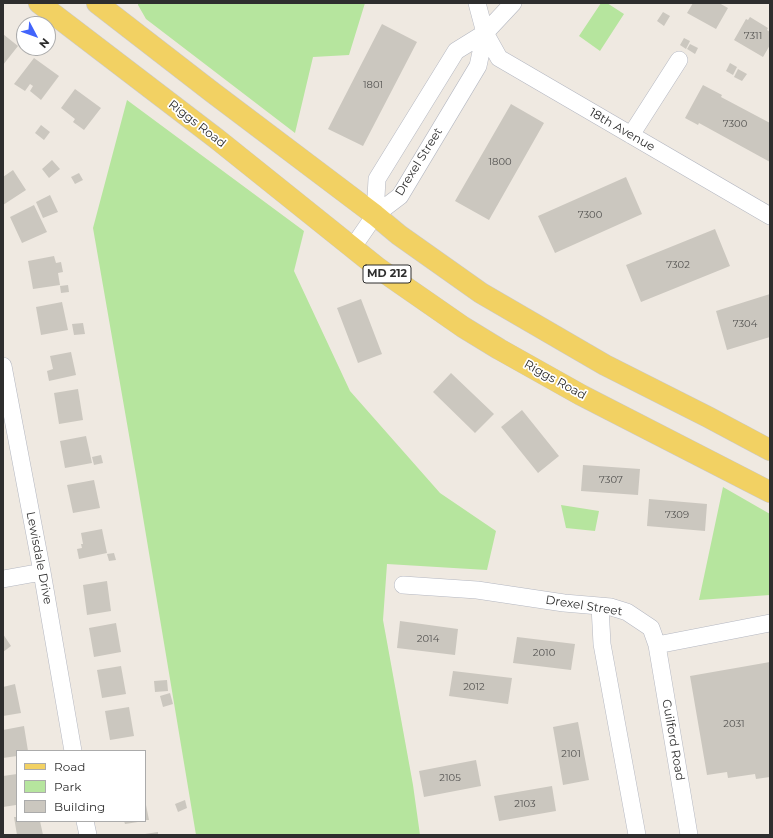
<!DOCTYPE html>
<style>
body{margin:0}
#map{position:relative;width:773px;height:838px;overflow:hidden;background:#efe9e1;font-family:Montserrat,sans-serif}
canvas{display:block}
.frame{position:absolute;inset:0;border:4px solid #2e2e2e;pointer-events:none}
.legend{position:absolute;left:16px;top:750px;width:130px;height:72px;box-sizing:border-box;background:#fff;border:1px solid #ababab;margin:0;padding:5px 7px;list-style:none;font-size:12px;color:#2e2e2e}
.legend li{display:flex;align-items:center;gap:8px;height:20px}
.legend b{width:20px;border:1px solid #ababab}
.north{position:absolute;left:16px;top:16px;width:40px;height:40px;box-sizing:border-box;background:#fff;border:1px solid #ababab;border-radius:50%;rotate:131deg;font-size:11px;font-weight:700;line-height:16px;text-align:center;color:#2e2e2e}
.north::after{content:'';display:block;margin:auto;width:14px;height:18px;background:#4264fb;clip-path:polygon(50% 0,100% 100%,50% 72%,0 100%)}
</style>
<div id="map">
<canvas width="773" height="838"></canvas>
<div class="frame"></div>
<ul class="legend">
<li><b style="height:5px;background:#f2d163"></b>Road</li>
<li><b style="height:11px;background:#b6e59e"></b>Park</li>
<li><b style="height:11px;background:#cbc7bf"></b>Building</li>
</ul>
<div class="north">N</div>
</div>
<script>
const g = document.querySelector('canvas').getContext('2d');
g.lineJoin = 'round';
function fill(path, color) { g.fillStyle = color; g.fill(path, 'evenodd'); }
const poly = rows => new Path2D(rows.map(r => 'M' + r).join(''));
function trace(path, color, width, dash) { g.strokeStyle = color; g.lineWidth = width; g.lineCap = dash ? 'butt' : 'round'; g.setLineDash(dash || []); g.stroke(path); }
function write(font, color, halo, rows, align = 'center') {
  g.font = font + ' Montserrat,sans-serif'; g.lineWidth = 3.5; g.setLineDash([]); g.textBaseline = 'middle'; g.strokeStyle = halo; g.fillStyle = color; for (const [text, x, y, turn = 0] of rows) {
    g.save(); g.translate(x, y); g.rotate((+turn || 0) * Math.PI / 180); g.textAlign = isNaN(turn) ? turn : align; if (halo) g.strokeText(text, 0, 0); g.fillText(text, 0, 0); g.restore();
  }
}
fill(poly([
 [138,3,365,3,349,55,313,57,295,133,146,19,138,5],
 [601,3,607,3,624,14,600,51,579,36],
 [127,100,304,231,294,271,350,391,440,493,496,531,487,570,387,564,383,620,413,785,420,835,196,835,137,481,93,228],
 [723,487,770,514,770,595,699,600],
 [561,505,599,511,595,531,566,528]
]), '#b6e59e');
fill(poly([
 [693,3,719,3,728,8,716,29,687,13],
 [663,12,670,16,664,26,657,21],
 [750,17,768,28,767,30,770,32,770,45,763,57,734,40,746,19,748,20],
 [382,24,417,42,363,146,328,129],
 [3,34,18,46,3,65],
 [684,38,690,41,686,49,680,45],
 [690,44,698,48,695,54,687,49],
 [34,58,59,76,41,100,30,91,33,86,30,84,25,91,14,84],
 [730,63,737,67,733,75,726,71],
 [738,69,747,74,742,81,734,77],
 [703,85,722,95,721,97,770,123,770,162,699,123,698,125,685,118],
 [75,89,101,108,84,130,73,122,75,119,61,108],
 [511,104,544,123,489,220,455,201],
 [41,125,50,132,44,140,35,133],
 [52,160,60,169,49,178,42,169],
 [13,170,26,190,3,205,3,177],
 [79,173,83,180,75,184,71,177],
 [626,177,642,214,555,253,538,216],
 [50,195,58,212,43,218,36,202],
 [34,205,47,232,22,243,10,217],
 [715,229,730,266,641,302,626,265],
 [54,256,56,263,61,262,63,272,58,273,60,285,33,289,28,261],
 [68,285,69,292,61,293,60,286],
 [770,294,770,337,727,350,716,311],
 [361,299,382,354,358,363,337,308],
 [62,302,68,330,41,335,36,307],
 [83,323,85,334,74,335,72,324],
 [71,352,76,375,49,381,47,371,53,369,50,356],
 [451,373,494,414,475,433,433,392],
 [78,389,83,420,59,424,54,393],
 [522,410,559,456,538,473,501,427],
 [86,436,92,463,65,468,60,441],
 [101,455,103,463,94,465,92,457],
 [583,465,640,469,638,495,581,491],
 [94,480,100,508,73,513,67,485],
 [649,499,707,504,705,531,647,526],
 [102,529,107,553,79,559,77,549,82,548,81,544,83,544,81,533],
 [114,553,116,560,109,561,107,554],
 [107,581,111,611,87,615,83,585],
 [400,621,458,629,455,655,397,648],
 [116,623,121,652,94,657,89,628],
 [3,634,11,646,3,652],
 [517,637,575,644,571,670,513,663],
 [770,662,770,777,756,779,755,774,728,778,727,772,707,775,690,676],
 [121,666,126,694,102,698,97,670],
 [453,671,512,678,508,704,449,696],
 [167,680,168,691,155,692,154,681],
 [15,684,21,713,3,716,3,687],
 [170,693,173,704,163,707,160,696],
 [129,707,134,736,110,740,105,711],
 [578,722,589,780,563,785,553,727],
 [24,726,28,751,17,751,17,756,3,758,3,730],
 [476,760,481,786,424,797,419,771],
 [17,774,17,803,16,805,3,807,3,776],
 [552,786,556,811,499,821,494,796],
 [185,800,187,808,178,812,175,804],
 [145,805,146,805,149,820,145,820],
 [14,817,17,817,17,821,40,821,43,835,17,835],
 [124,821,138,821,138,822,125,824],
 [158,832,158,835,145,835,145,834]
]), '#cbc7bf');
const minor = poly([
 [485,33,499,58,770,216],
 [631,135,679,60],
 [375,215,377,179,456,51,485,33,513,3],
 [353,247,375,215,400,196,478,66,485,33,477,3],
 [3,366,42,572,73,751],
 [3,579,42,572],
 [403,585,477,590,564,603,611,607,627,612,651,628,657,645,689,835],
 [600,606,602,644,637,835],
 [657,645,770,623],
 [85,821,88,835]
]);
const major = poly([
 [39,3,217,139,378,268,463,327,499,349,581,395,770,492],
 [97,3,212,92,375,215,399,235,481,293,605,365,708,417,770,450]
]);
trace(minor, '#b4b7c1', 18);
trace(major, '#c9c9c9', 22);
trace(minor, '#fff', 17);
trace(major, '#f2d163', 21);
write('10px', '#555452', null, [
 ["7311",753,36],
 ["1801",373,85],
 ["7300",735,124],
 ["1800",500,162],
 ["7300",590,215],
 ["7302",678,265],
 ["7304",745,324],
 ["7307",611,480],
 ["7309",677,515],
 ["2014",428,639],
 ["2010",544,653],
 ["2012",474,687],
 ["2031",734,724],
 ["2101",571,754],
 ["2105",450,778],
 ["2103",525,804]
]);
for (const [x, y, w] of [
 [387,274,48]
]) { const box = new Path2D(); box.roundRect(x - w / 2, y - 9, w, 18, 3); g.fillStyle = '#fff'; g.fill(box); trace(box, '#2e2e2e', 1); }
write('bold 11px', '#2e2e2e', null, [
 ["MD 212",387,274]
]);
write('12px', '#2e2e2e', '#fff', [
 ["Riggs Road",197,124,38],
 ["18th Avenue",622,130,30],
 ["Drexel Street",419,162,-58],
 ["Riggs Road",555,380,29],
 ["Lewisdale Drive",39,558,79],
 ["Drexel Street",584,606,9],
 ["Guilford Road",673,740,80]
]);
</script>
